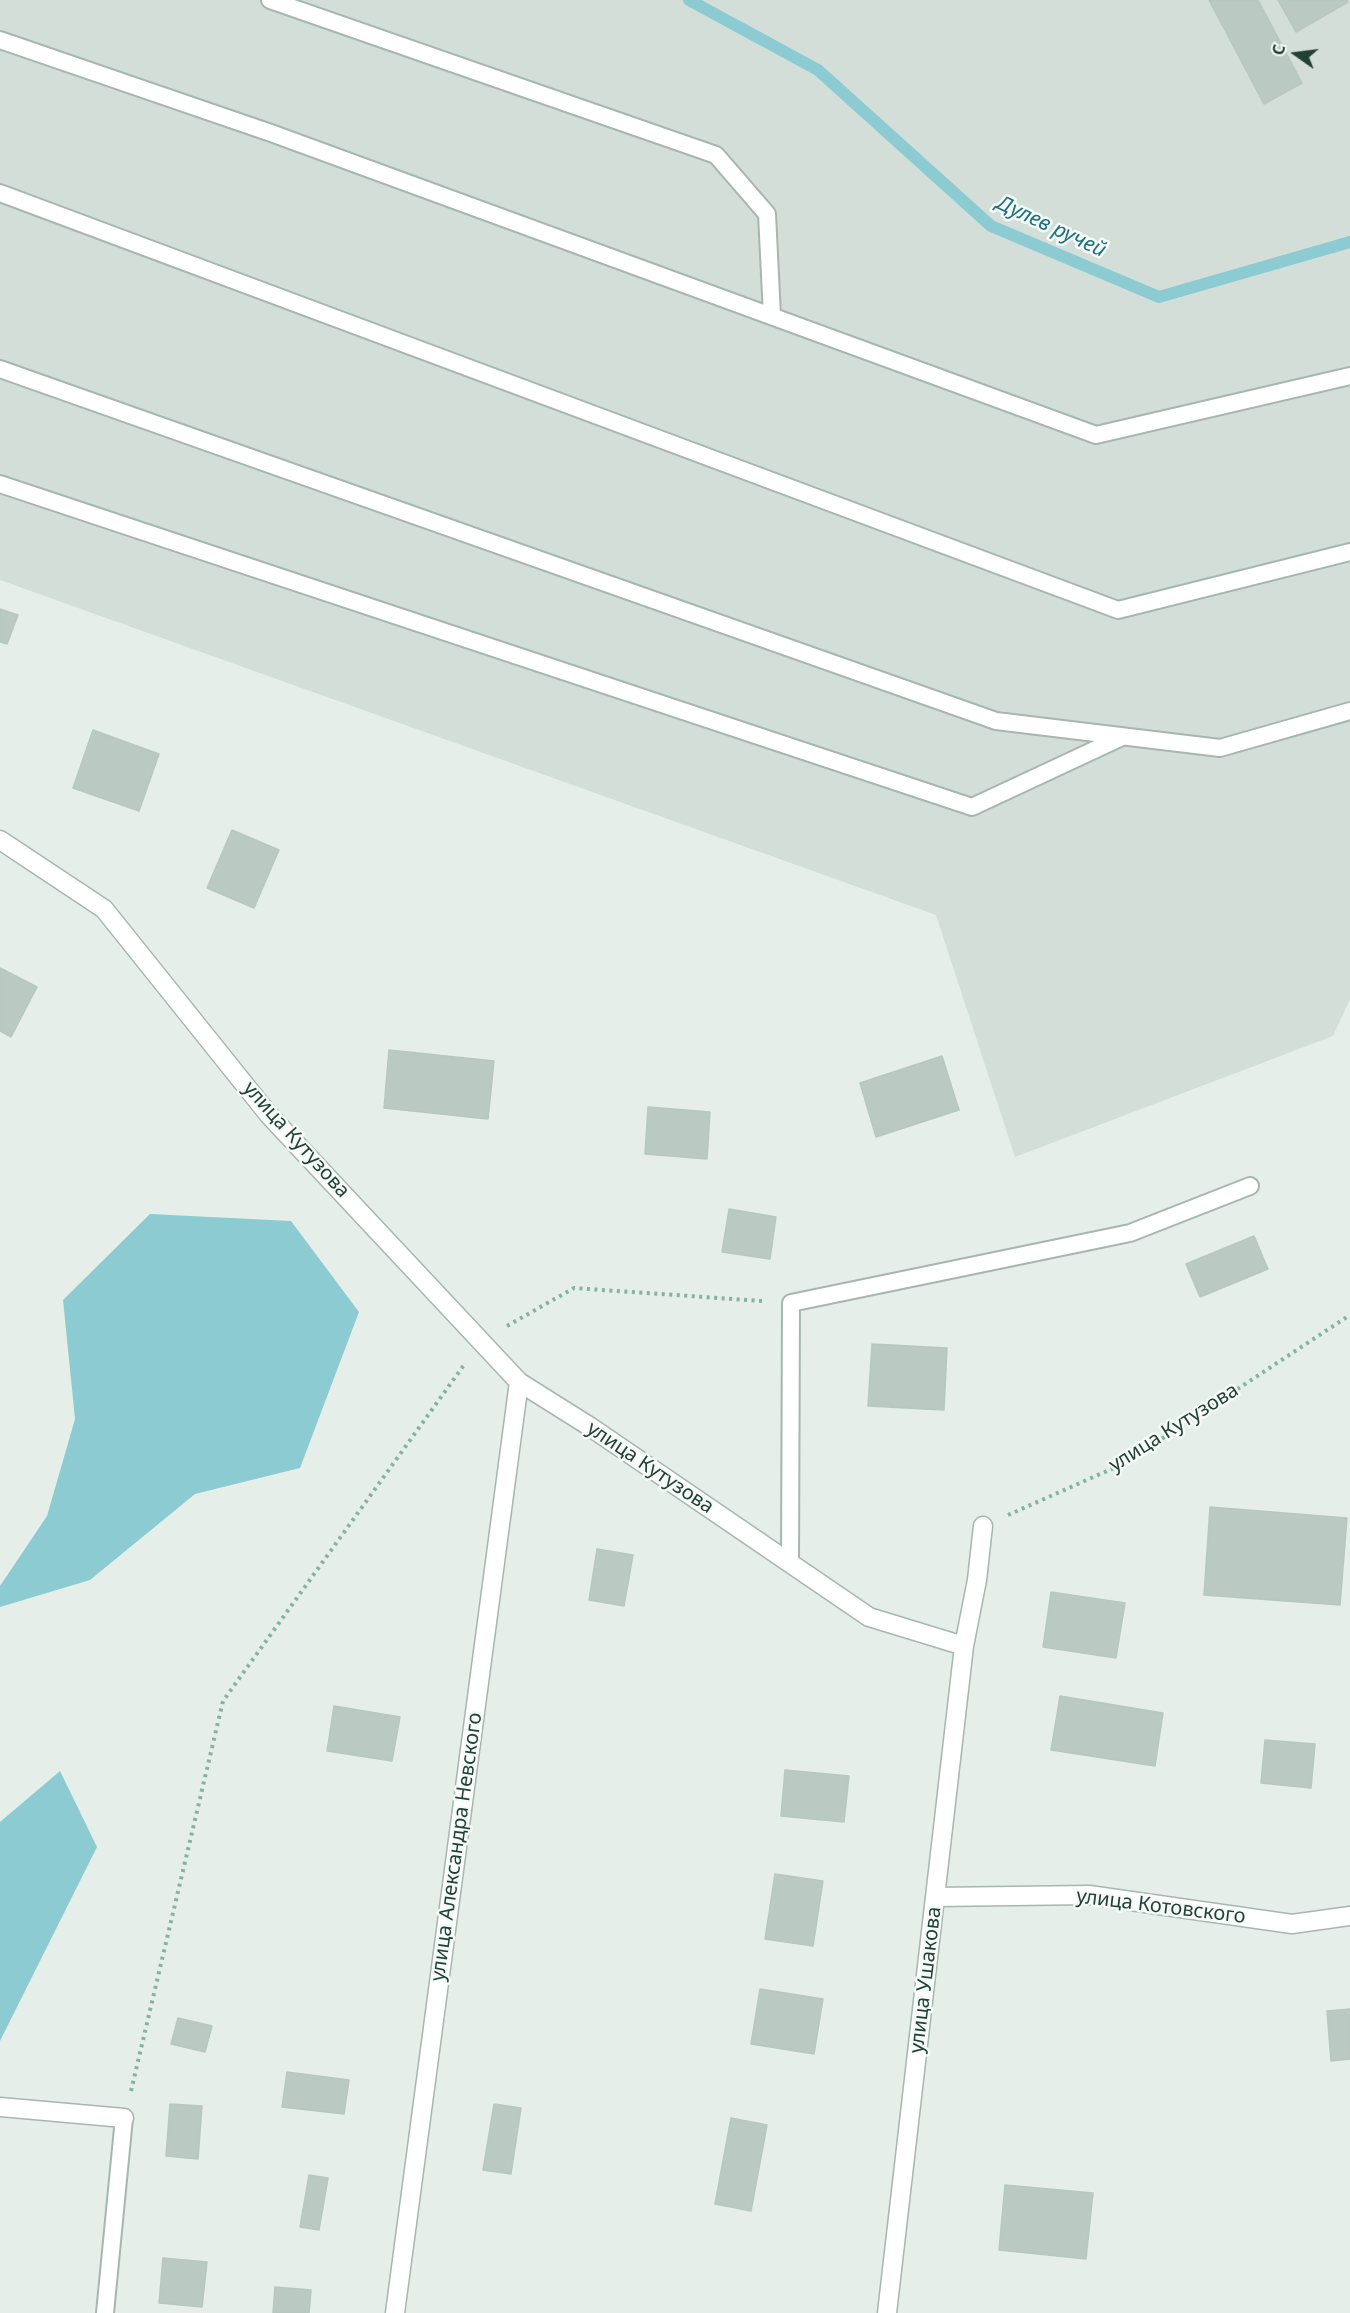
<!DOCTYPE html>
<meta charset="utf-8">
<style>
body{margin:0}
#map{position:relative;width:1350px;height:2313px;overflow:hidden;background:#e5eee9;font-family:"Noto Sans",sans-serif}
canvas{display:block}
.north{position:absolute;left:1266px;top:24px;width:60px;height:60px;-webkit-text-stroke:4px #f5faf8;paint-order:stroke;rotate:284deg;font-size:16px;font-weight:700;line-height:24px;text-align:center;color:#234037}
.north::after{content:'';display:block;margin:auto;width:21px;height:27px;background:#234037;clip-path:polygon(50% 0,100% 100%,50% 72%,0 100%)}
</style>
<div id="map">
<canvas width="1350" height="2313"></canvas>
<div class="north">С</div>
</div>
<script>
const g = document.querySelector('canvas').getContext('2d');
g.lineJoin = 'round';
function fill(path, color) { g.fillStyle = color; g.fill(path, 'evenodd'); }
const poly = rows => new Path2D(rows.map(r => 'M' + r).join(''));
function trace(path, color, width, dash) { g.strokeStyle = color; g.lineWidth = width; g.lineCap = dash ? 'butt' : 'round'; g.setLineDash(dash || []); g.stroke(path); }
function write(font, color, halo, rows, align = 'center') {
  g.font = font + ' "Noto Sans",sans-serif'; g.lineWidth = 5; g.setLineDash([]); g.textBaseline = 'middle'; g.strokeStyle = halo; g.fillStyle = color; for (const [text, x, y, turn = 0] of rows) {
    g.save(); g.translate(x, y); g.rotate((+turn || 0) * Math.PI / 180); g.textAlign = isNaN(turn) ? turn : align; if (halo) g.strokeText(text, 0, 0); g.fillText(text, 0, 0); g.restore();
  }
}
fill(poly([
 [0,0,1350,0,1350,999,1333,1036,1015,1157,936,915,0,580]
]), '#d3ded8');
fill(poly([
 [150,1214,291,1221,359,1312,300,1468,195,1494,90,1580,0,1607,0,1586,47,1516,75,1419,63,1300],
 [60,1771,97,1847,0,2041,0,1822]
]), '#8dcbd3');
trace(poly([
 [689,0,818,70,991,226,1159,297,1350,242]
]), '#8dcbd3', 12);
const building = poly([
 [1209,0,1258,0,1302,83,1264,104,1209,0],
 [1278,0,1347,0,1348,2,1296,32,1278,0],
 [0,609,18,615,7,644,0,642,0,609],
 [93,730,159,754,139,811,73,788,93,730],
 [232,830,279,850,254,908,207,888,232,830],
 [0,968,37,987,11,1037,0,1031,0,968],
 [389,1050,494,1061,488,1119,384,1108,389,1050],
 [942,1056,959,1110,876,1137,860,1083,942,1056],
 [648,1107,710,1112,707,1159,645,1154,648,1107],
 [729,1209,776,1217,770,1259,722,1252,729,1209],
 [1254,1236,1268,1269,1200,1297,1186,1264,1254,1236],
 [872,1344,947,1348,944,1410,868,1406,872,1344],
 [1210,1507,1347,1518,1340,1605,1204,1595,1210,1507],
 [597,1549,633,1555,624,1606,589,1600,597,1549],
 [1051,1592,1125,1603,1116,1658,1043,1647,1051,1592],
 [1060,1696,1163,1713,1155,1766,1051,1750,1060,1696],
 [334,1706,400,1717,392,1761,327,1751,334,1706],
 [1265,1740,1315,1744,1311,1788,1261,1783,1265,1740],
 [785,1770,849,1776,844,1822,781,1816,785,1770],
 [775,1874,823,1881,813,1946,765,1939,775,1874],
 [760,1989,823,1999,814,2054,751,2044,760,1989],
 [1350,2009,1350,2059,1331,2061,1327,2011,1350,2009],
 [178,2018,212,2026,205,2052,171,2044,178,2018],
 [287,2072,349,2080,344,2114,282,2107,287,2072],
 [170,2104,202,2106,198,2159,166,2156,170,2104],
 [494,2104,521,2108,511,2174,483,2170,494,2104],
 [731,2118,767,2125,751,2211,715,2204,731,2118],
 [309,2175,328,2178,319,2230,300,2227,309,2175],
 [1005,2185,1093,2193,1086,2259,999,2250,1005,2185],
 [163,2258,207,2262,202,2307,159,2303,163,2258],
 [275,2287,311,2290,309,2313,273,2313,275,2287]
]);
fill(building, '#bac9c2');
trace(building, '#b7c8c0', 1.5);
const service = poly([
 [270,0,716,155,767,214,772,316],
 [0,40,271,133,1096,435,1350,376],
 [0,193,1118,610,1350,552],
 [0,369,996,721,1220,748,1350,711],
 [0,484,972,807,1122,737],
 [790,1562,791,1303,1130,1233,1250,1186],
 [105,2313,124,2118]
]);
const minor = poly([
 [0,840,104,909,269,1115,519,1382,589,1426,869,1617,964,1646,977,1580,983,1526],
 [936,1897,1089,1895,1292,1924,1350,1916],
 [0,2107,124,2118],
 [395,2313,519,1382],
 [887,2313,964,1646]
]);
trace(service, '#a7b6b0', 20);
trace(minor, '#a7b6b0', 21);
trace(poly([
 [507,1326,574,1288,762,1301],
 [1008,1515,1125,1463,1350,1315],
 [131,2091,223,1701,464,1365]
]), '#85b2a2', 4, [3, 4.5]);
trace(service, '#fff', 16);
trace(minor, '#fff', 18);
write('20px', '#234037', '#f5faf8', [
 ["улица Кутузова",296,1140,48],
 ["улица Кутузова",1174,1428,-32],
 ["улица Кутузова",650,1468,34],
 ["улица Александра Невского",457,1847,-82],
 ["улица Котовского",1161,1907,7],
 ["улица Ушакова",926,1980,-83]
]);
write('italic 21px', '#1d717d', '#f5faf8', [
 ["Дулев ручей",1051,227,25]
]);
</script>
